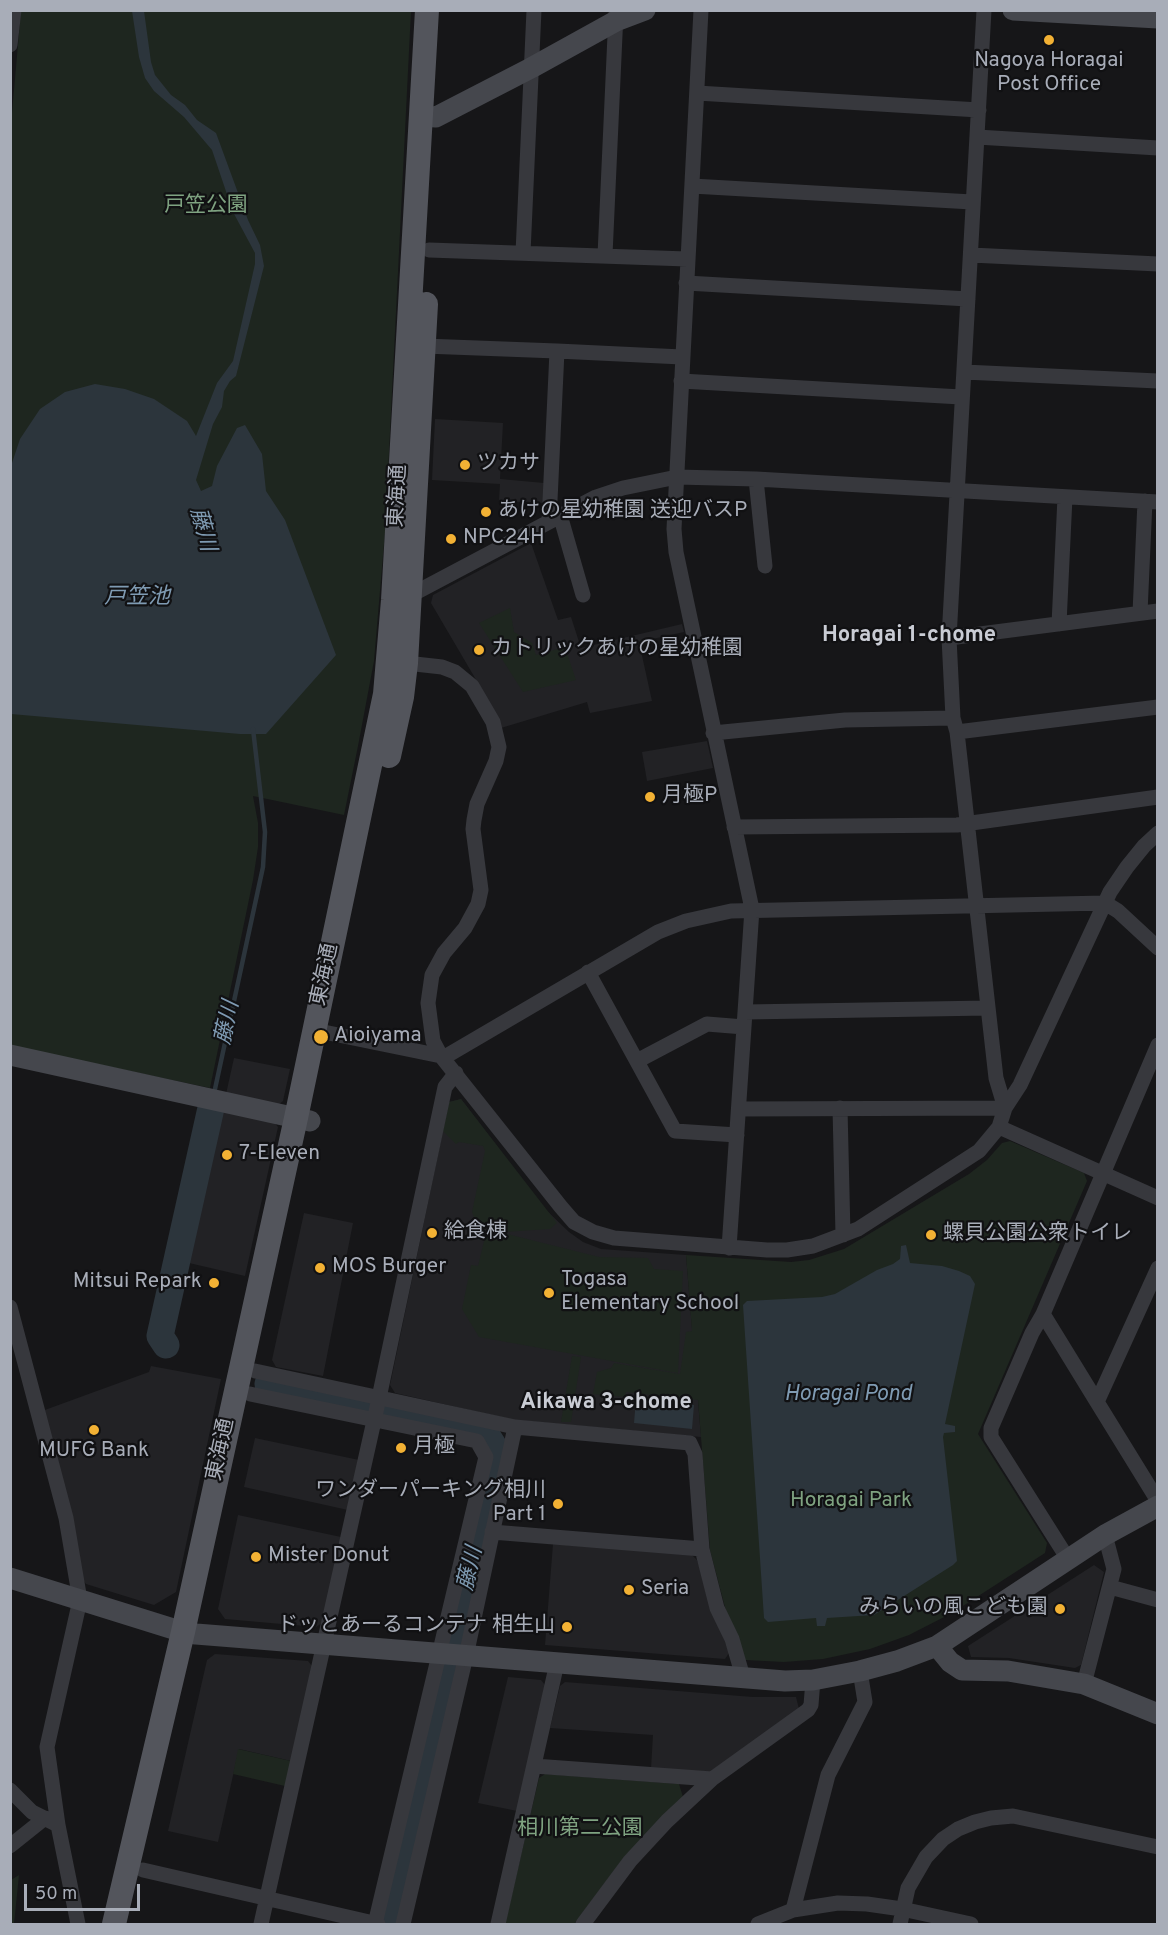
<!DOCTYPE html>
<meta charset="utf-8">
<style>
body{margin:0}
#map{position:relative;width:1168px;height:1935px;overflow:hidden;background:#161618;font-family:Overpass,sans-serif}
canvas{display:block}
.frame{position:absolute;inset:0;border:12px solid #a8adb8;pointer-events:none}
.scale{position:absolute;left:24px;top:1884px;width:116px;height:27px;box-sizing:border-box;border:3px solid #a8adb8;border-top:0;padding-left:8px;font-size:18px;line-height:21px;white-space:nowrap;color:#a8adb8;-webkit-text-stroke:4px #111113;paint-order:stroke}
</style>
<div id="map">
<canvas width="1168" height="1935"></canvas>
<div class="frame"></div>
<div class="scale">50 m</div>
</div>
<script>
const g = document.querySelector('canvas').getContext('2d');
g.lineJoin = 'round';
function fill(path, color) { g.fillStyle = color; g.fill(path, 'evenodd'); }
const poly = rows => new Path2D(rows.map(r => 'M' + r).join(''));
function trace(path, color, width, dash) { g.strokeStyle = color; g.lineWidth = width; g.lineCap = dash ? 'butt' : 'round'; g.setLineDash(dash || []); g.stroke(path); }
function write(font, color, halo, rows, align = 'center') {
  g.font = font + ' Overpass,"Noto Sans JP",sans-serif'; g.lineWidth = 4.5; g.setLineDash([]); g.textBaseline = 'middle'; g.strokeStyle = halo; g.fillStyle = color; for (const [text, x, y, turn = 0] of rows) {
    g.save(); g.translate(x, y); g.rotate((+turn || 0) * Math.PI / 180); g.textAlign = isNaN(turn) ? turn : align; if (halo) g.strokeText(text, 0, 0); g.fillText(text, 0, 0); g.restore();
  }
}
fill(poly([
 [435,419,503,423,500,479,544,483,543,503,499,501,500,484,432,480],
 [531,543,558,620,571,617,581,648,682,624,684,632,639,642,652,701,590,713,587,702,501,728,475,678,431,603,433,595],
 [707,741,713,768,647,781,642,752],
 [234,1058,290,1069,283,1101,278,1105,226,1094],
 [461,1099,545,1209,569,1232,583,1242,601,1249,686,1255,701,1437,514,1420,395,1393,390,1385,449,1102],
 [222,1111,272,1120,278,1127,245,1276,189,1263],
 [304,1213,353,1223,323,1376,276,1367,272,1360],
 [151,1366,221,1379,176,1592,154,1605,86,1584,80,1577,42,1411,149,1372],
 [255,1438,359,1460,348,1510,244,1487],
 [238,1515,341,1537,322,1623,316,1627,225,1619,218,1609],
 [553,1544,691,1554,697,1560,729,1653,725,1659,545,1645],
 [1094,1565,1104,1572,1081,1665,1075,1668,1009,1658,971,1657,968,1646],
 [215,1654,308,1661,312,1666,291,1761,239,1749,218,1842,168,1831,207,1660],
 [508,1677,541,1680,545,1685,517,1811,478,1803],
 [565,1682,753,1697,796,1697,799,1709,713,1771,706,1773,651,1769,653,1735,550,1728,560,1686]
]), '#222225');
fill(poly([
 [21,11,411,11,385,532,374,661,358,746,344,815,253,796,258,823,258,847,253,880,210,1088,11,1046,10,135],
 [510,608,514,632,532,643,536,655,565,647,576,680,523,692,479,623],
 [461,1099,557,1223,550,1229,504,1232,485,1227,474,1217,472,1212,485,1151,483,1146,459,1142,456,1144,443,1131,449,1102],
 [1010,1141,1084,1173,1087,1181,978,1434,1047,1543,1045,1553,952,1613,909,1635,870,1649,823,1659,784,1662,745,1660,726,1611,710,1550,698,1400,626,1392,625,1397,593,1394,597,1372,611,1368,614,1363,680,1374,686,1332,692,1331,686,1255,791,1262,809,1260,844,1249,969,1174,987,1160,1002,1143],
 [487,1229,599,1257,648,1258,654,1269,683,1271,678,1373,479,1337,462,1309,471,1265,478,1266],
 [572,1356,581,1357,571,1422,561,1422],
 [238,1749,291,1761,285,1786,233,1774],
 [545,1774,679,1784,683,1797,625,1856,574,1924,505,1924,539,1778],
 [19,1875,14,1924,11,1924,11,1880]
]), '#1e261f');
fill(poly([
 [132,11,144,11,151,62,155,75,171,95,185,105,197,120,216,133,248,220,260,245,264,266,236,376,230,381,224,391,222,407,213,424,196,480,201,491,212,486,217,466,237,428,245,425,262,454,266,491,285,520,336,655,266,734,240,734,11,714,10,469,20,439,40,409,65,392,95,384,125,389,154,399,187,421,196,436,217,383,233,361,255,264,255,253,233,212,212,150,184,117,154,91,145,78,139,57],
 [906,1245,910,1263,942,1266,959,1271,970,1276,975,1284,945,1424,955,1426,955,1432,944,1433,943,1437,957,1561,953,1565,874,1615,827,1618,825,1626,817,1626,816,1618,768,1622,764,1618,743,1305,747,1301,822,1297,835,1294,877,1270,893,1264,900,1259,901,1246],
 [636,1399,694,1405,692,1429,634,1423]
]), '#2c353c');
trace(poly([
 [215,1089,263,867,265,832,253,729]
]), '#2c353c', 4.5);
trace(poly([
 [166,1345,160,1336,211,1108],
 [268,1384,484,1431,498,1453,390,1924]
]), '#2c353c', 27);
trace(poly([
 [701,10,674,529,676,552,752,909,729,1248],
 [10,45,14,10],
 [697,93,979,110],
 [977,137,1158,148],
 [692,186,972,202],
 [429,250,687,259],
 [523,253,534,10],
 [605,255,616,13],
 [971,255,1158,264],
 [686,283,968,299],
 [424,346,557,351,549,522],
 [557,351,682,357],
 [964,372,1158,381],
 [681,381,961,397],
 [756,479,765,566],
 [560,515,583,595],
 [411,595,596,497,623,488,677,477,756,479,1158,502],
 [1140,613,1145,501],
 [1059,624,1065,497],
 [949,638,1158,611],
 [406,663,442,667,455,672,472,686,493,722,499,747,496,761,477,804,474,820,473,829,481,890,478,904,465,928,444,953,432,975,428,1003,433,1041,441,1056,561,1207,574,1222,593,1232,614,1238,767,1250,787,1250,813,1246,858,1229,979,1151,999,1127,1005,1108,1020,1085,1110,892,1127,867,1144,846,1158,833],
 [957,732,1158,707],
 [713,733,845,720,953,718],
 [734,827,957,825,1158,797],
 [588,972,675,1131,737,1135],
 [745,1012,988,1008],
 [314,1030,441,1056],
 [443,1058,658,932,686,921,731,911,1105,903,1118,911,1158,948],
 [637,1061,707,1024,744,1027],
 [840,1108,843,1235],
 [739,1109,1005,1108,996,1078,957,732,953,718,949,638,984,10],
 [999,1127,1158,1198],
 [1158,1268,1097,1402,1158,1501],
 [10,1307,66,1518,80,1600,47,1747,58,1825,78,1924],
 [1043,1314,1097,1402],
 [255,1371,515,1427],
 [250,1394,477,1441,486,1457,375,1924],
 [492,1532,702,1549],
 [1068,1559,991,1437,991,1428,1032,1333,1043,1314,1158,1045],
 [1110,1587,1158,1600],
 [1084,1684,1114,1569,1105,1535],
 [534,1766,712,1779],
 [10,1790,32,1812,58,1825],
 [10,1846,45,1818],
 [143,1870,378,1924],
 [793,1910,828,1775,865,1702,860,1671],
 [261,1924,376,1412,445,1087,456,1073],
 [403,1924,466,1656,515,1427,690,1443,695,1454,702,1549,717,1608,732,1639,743,1677],
 [498,1924,557,1663],
 [583,1924,630,1861,667,1821,712,1779,808,1710,811,1705,813,1680],
 [758,1924,793,1910,838,1903,867,1904,902,1909,971,1924],
 [900,1924,908,1888,926,1857,943,1839,958,1829,975,1822,991,1818,1013,1816,1158,1847]
]), '#37383d', 15);
trace(poly([
 [1013,10,1158,18],
 [421,116,436,117,531,68,616,21,645,10],
 [10,1055,310,1121],
 [10,1578,183,1632,196,1634,785,1681,813,1680,860,1671,897,1661,937,1646,1105,1535,1158,1506],
 [937,1646,950,1662,962,1670,1008,1671,1084,1684,1158,1714]
]), '#45474d', 21);
trace(poly([
 [389,756,402,697,406,663,426,304],
 [114,1924,183,1632,296,1118,385,694,393,600,427,10]
]), '#53555c', 24);
for (const [x, y, r, color] of [
 [1049,40,6,"#f2b134"],
 [465,465,6,"#f2b134"],
 [486,512,6,"#f2b134"],
 [451,539,6,"#f2b134"],
 [479,650,6,"#f2b134"],
 [650,797,6,"#f2b134"],
 [321,1037,8,"#f2b134"],
 [227,1155,6,"#f2b134"],
 [432,1233,6,"#f2b134"],
 [931,1235,6,"#f2b134"],
 [320,1268,6,"#f2b134"],
 [214,1283,6,"#f2b134"],
 [549,1293,6,"#f2b134"],
 [94,1430,6,"#f2b134"],
 [401,1448,6,"#f2b134"],
 [558,1504,6,"#f2b134"],
 [256,1557,6,"#f2b134"],
 [629,1590,6,"#f2b134"],
 [1060,1609,6,"#f2b134"],
 [567,1627,6,"#f2b134"]
]) { const dot = new Path2D(); dot.arc(x, y, r, 0, 2 * Math.PI); g.fillStyle = color; g.fill(dot); trace(dot, '#111113', 2); }
write('21px', '#a8adb8', '#111113', [
 ["Nagoya Horagai",1049,62,"center"],
 ["Post Office",1049,86,"center"],
 ["ツカサ",477,465],
 ["あけの星幼稚園 送迎バスP",498,512],
 ["NPC24H",463,539],
 ["カトリックあけの星幼稚園",491,650],
 ["月極P",662,797],
 ["Aioiyama",334,1037],
 ["7-Eleven",239,1155],
 ["給食棟",444,1233],
 ["螺貝公園公衆トイレ",943,1235],
 ["MOS Burger",332,1268],
 ["Togasa",561,1281],
 ["Elementary School",561,1305],
 ["Mitsui Repark",202,1283,"right"],
 ["月極",413,1448],
 ["MUFG Bank",94,1452,"center"],
 ["ワンダーパーキング相川",546,1492,"right"],
 ["Part 1",546,1516,"right"],
 ["Mister Donut",268,1557],
 ["Seria",641,1590],
 ["みらいの風こども園",1048,1609,"right"],
 ["ドッとあーるコンテナ 相生山",555,1627,"right"]
], 'left');
write('21px', '#7fa381', '#111113', [
 ["戸笠公園",206,207],
 ["Horagai Park",851,1502],
 ["相川第二公園",580,1830]
]);
write('21px', '#a8adb8', '#111113', [
 ["東海通",399,496,-87],
 ["東海通",326,975,-78],
 ["東海通",222,1450,-78]
]);
write('italic 22px', '#7f9bb3', '#111113', [
 ["藤川",201,530,75],
 ["戸笠池",137,599],
 ["藤川",229,1023,-78],
 ["Horagai Pond",848,1396],
 ["藤川",472,1569,-77]
]);
write('bold 22px', '#c9ccd4', '#111113', [
 ["Horagai 1-chome",909,637],
 ["Aikawa 3-chome",606,1404]
]);
</script>
